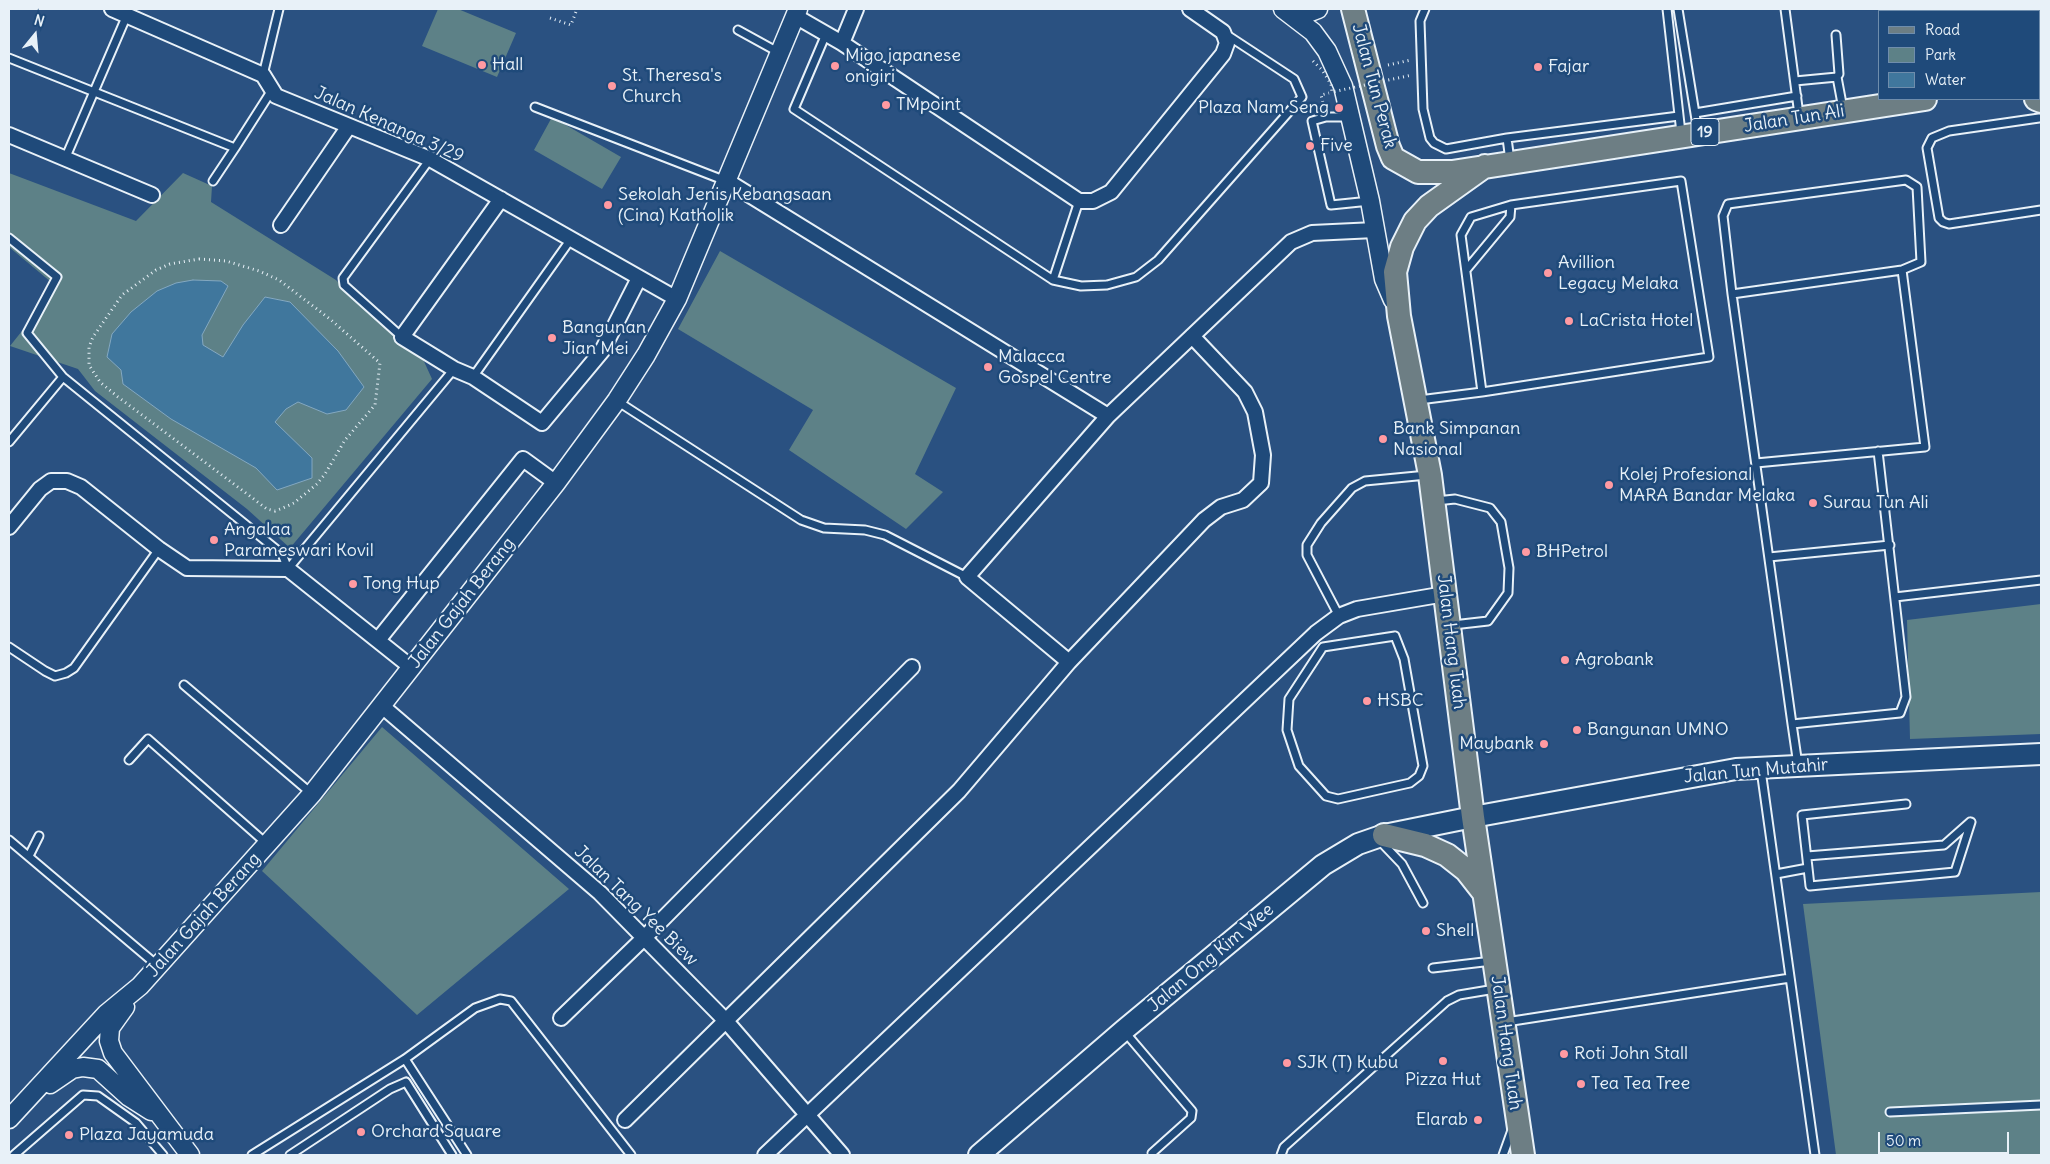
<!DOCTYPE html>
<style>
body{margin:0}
#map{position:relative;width:2050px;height:1164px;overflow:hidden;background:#2a5181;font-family:Delius,sans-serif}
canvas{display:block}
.frame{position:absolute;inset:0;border:10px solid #e8f1f8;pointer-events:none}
.legend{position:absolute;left:1878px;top:10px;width:162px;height:90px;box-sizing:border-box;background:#1f4a7a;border:1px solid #6f8dac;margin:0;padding:6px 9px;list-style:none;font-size:15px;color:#e8f1f8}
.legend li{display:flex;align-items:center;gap:10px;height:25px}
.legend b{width:25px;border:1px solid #6f8dac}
.north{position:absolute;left:10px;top:10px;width:50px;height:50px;-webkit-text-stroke:4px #1f4a7a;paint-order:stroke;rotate:17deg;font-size:14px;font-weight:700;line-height:20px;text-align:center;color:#e8f1f8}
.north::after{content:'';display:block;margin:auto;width:18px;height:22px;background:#e8f1f8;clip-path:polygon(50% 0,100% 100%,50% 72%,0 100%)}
.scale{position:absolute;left:1878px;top:1132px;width:131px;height:22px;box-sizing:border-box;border:2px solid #e8f1f8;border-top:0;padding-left:6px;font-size:15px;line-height:18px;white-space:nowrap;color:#e8f1f8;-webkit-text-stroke:4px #1f4a7a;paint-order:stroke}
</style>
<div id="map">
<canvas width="2050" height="1164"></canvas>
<div class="frame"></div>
<ul class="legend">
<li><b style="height:6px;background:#6d7e84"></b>Road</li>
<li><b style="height:14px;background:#5d8187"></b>Park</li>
<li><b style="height:14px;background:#40779d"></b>Water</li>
</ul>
<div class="north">N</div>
<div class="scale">50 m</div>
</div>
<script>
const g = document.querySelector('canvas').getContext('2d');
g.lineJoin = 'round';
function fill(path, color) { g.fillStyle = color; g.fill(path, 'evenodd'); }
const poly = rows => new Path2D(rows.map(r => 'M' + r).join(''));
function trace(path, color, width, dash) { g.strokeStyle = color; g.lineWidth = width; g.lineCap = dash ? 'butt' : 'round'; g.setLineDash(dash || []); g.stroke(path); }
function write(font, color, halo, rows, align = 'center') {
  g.font = font + ' Delius,sans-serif'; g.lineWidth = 5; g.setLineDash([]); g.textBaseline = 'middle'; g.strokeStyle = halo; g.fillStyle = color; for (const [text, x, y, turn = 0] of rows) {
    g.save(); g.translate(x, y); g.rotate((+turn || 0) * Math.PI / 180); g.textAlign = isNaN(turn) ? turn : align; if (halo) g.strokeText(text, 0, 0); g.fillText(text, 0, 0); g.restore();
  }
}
fill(poly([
 [438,9,458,9,516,33,497,77,422,46],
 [552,117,621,157,602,189,534,150],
 [9,173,136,221,183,173,212,186,211,202,336,280,385,328,422,357,432,379,290,548,247,509,95,391,78,369,10,346,57,287,9,247],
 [720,251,956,388,915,474,943,492,906,529,789,450,813,410,678,329],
 [2041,604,2041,734,1910,739,1907,620],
 [382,727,569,889,417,1015,262,871],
 [2041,892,2041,1155,1836,1155,1803,904]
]), '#5d8187');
const water = poly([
 [193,280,221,281,228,286,202,335,203,345,223,357,243,325,265,297,290,302,338,351,364,387,346,410,327,414,298,402,286,409,275,422,312,458,312,478,277,490,256,468,171,419,123,384,121,370,107,357,112,334,131,312,157,291,176,283,193,280]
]);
fill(water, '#40779d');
trace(water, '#83a8c1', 1);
const service = poly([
 [1425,9,1420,21,1423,109,1430,138,1434,143,1446,149,1507,138,1510,161],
 [1667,9,1681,133],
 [1678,9,1698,132],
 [1785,9,1799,115],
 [1915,9,1916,11],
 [2041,9,2041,11],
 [2039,19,2041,16],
 [738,30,778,52],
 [826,34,794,109,1053,280,1081,286,1107,285,1136,277,1158,260,1302,97,1294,79,1227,35],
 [9,58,235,148,272,90],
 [263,75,279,9],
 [1837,77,1843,109],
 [1795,81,1837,77,1839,74,1836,35],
 [535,107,726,181],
 [1695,113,1797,96],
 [1350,117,1326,117,1312,121,1331,205,1370,201],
 [2039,118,1949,131,1932,138,1927,148,1939,218,1943,222,1949,224,2041,210],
 [1507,138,1679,116],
 [65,159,127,15],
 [213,181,235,148],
 [9,238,57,277,27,333,63,377,9,442],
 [1466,270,1510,217,1511,205],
 [1053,280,1079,201],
 [1732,294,1902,270],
 [402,337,344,285,343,278,430,159],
 [63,377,282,554,288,569,454,369],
 [473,377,571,239],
 [1419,400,1482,392,1709,357,1681,181,1511,205,1471,217,1461,235,1482,392],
 [617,401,801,520,824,528,865,530,885,535,967,577],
 [1756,463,1925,447,1902,270,1921,262,1917,187,1906,180,1728,204,1723,216,1732,294,1792,724,1798,765],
 [1436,501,1455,499,1490,508,1501,522,1509,568,1508,593,1488,621,1453,625],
 [1769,557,1890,545],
 [1895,597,2041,580],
 [1339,616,1307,555,1307,545,1321,523,1352,488,1365,481,1427,475],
 [1395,636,1404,659,1423,766,1419,776,1410,783,1338,799,1326,796,1299,766,1287,730,1289,699,1323,647,1395,636],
 [9,647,45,671,55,676,66,673,74,668,159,549],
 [184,685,312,794],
 [1792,724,1900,713,1906,697,1878,451],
 [129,760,148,739,267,844],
 [1761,770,1815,1155],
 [9,840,158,966],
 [1381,842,1402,864,1423,903],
 [29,856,39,836],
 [1807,856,1944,845,1970,822],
 [1808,868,1802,815,1906,804],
 [1776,874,1808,868,1810,886,1955,872,1971,822],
 [1433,968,1492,961],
 [1506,1022,1790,978],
 [1124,1031,1192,1111,1191,1118,1152,1153],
 [405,1059,467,1155],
 [1890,1112,2041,1105],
 [14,1155,83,1095,98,1096,136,1123,163,1155],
 [252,1155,405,1059,475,1008,500,999,511,1001,631,1155],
 [290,1155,390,1089,406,1082,452,1155],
 [1281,1155,1284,1147,1447,1001,1459,995,1495,989],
 [1503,1155,1512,1130]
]);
const minor = poly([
 [112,9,263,75,276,96,430,159,677,299],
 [795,16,842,43,1079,201,1093,201,1111,192,1223,54,1227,43,1223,32,1190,9],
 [842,43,856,9],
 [9,135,152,195],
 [727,181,1108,416],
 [501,199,402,337,454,369,473,377,542,423,602,351,639,278],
 [281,225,349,126],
 [9,527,40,489,51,481,67,481,81,487,159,549,187,568,288,569,411,667],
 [378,640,523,459,556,483],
 [1069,662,967,577,1108,416,1291,242,1312,233,1375,230],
 [382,706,600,893,726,1021,842,1155],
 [561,1018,644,938,912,667],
 [625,1120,959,791,1069,662,1204,520,1221,507,1243,500,1261,483,1263,455,1255,412,1245,392,1192,336],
 [765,1155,1316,633,1339,616,1357,609,1445,594]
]);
const tertiary = poly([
 [1283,9,1313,32,1327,51,1343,86,1370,201,1384,279,1393,300],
 [1291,9,1305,14,1318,9],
 [125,1007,110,1028,109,1041,113,1053,190,1155],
 [50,1084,72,1069,83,1067,98,1069,129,1097,151,1111],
 [9,1119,106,1014,140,986,312,794,556,483,617,400,646,355,677,299,798,9]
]);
const secondary = poly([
 [979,1155,1124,1030,1323,865,1358,844,1384,835,1473,817,1736,769,2041,754]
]);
const primary = poly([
 [1353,9,1388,146,1393,158,1418,172,1452,172,1925,99],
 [2039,68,2041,67],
 [2036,99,2041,101],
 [1485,166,1429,206,1415,221,1402,247,1395,272,1399,316,1430,475,1473,817,1523,1155],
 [1384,835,1425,845,1447,855,1466,870,1484,893]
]);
trace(service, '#e8f1f8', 11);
trace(minor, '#e8f1f8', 18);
trace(tertiary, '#e8f1f8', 21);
trace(secondary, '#e8f1f8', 24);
trace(primary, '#e8f1f8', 26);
trace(poly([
 [550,18,571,25,577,9],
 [1388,65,1411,60],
 [1324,107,1321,95,1329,93],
 [199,259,226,261,259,271,279,280,330,319,380,363,375,405,345,440,325,474,317,484,294,503,283,508,275,511,267,509,118,397,100,382,89,365,89,347,93,337,122,295,156,270,170,264,199,259]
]), '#e8f1f8', 3, [1, 4]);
trace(service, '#1f4a7a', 7);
trace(minor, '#1f4a7a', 14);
trace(tertiary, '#1f4a7a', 18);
trace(secondary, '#1f4a7a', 20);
trace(primary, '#6d7e84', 22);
trace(poly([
 [1313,61,1322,70,1331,84,1332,92,1412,75]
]), '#e8f1f8', 3, [1, 4]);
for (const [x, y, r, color] of [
 [482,65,5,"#ff9aa2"],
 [835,66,5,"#ff9aa2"],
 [1538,67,5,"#ff9aa2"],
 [612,86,5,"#ff9aa2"],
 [886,105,5,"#ff9aa2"],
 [1339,108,5,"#ff9aa2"],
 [1310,146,5,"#ff9aa2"],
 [608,205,5,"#ff9aa2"],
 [1548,273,5,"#ff9aa2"],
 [1569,321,5,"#ff9aa2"],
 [552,338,5,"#ff9aa2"],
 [988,367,5,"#ff9aa2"],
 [1383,439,5,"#ff9aa2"],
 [1609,485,5,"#ff9aa2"],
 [1813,503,5,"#ff9aa2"],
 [214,540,5,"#ff9aa2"],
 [1526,552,5,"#ff9aa2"],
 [353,584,5,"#ff9aa2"],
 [1565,660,5,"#ff9aa2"],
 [1367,701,5,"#ff9aa2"],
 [1577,730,5,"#ff9aa2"],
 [1544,744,5,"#ff9aa2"],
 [1426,931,5,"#ff9aa2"],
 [1564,1054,5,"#ff9aa2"],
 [1443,1061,5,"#ff9aa2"],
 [1287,1063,5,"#ff9aa2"],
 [1581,1084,5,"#ff9aa2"],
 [1478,1120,5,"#ff9aa2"],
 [361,1132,5,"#ff9aa2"],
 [69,1135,5,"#ff9aa2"]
]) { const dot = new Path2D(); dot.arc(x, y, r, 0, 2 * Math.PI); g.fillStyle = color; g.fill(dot); trace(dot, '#1f4a7a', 2); }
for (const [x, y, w] of [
 [1705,132,28]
]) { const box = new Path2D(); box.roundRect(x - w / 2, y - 13.5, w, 27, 4); g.fillStyle = '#1f4a7a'; g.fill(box); trace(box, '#e8f1f8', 1); }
write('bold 16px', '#e8f1f8', null, [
 ["19",1705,132]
]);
write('18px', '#e8f1f8', '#1f4a7a', [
 ["Migo japanese",845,56],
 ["onigiri",845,77],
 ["Hall",492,65],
 ["Fajar",1548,67],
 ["St. Theresa's",622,76],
 ["Church",622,97],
 ["TMpoint",896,105],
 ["Plaza Nam Seng",1329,108,"right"],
 ["Five",1320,146],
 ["Sekolah Jenis Kebangsaan",618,195],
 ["(Cina) Katholik",618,216],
 ["Avillion",1558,263],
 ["Legacy Melaka",1558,284],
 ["LaCrista Hotel",1579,321],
 ["Bangunan",562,328],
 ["Jian Mei",562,349],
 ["Malacca",998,357],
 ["Gospel Centre",998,378],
 ["Bank Simpanan",1393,429],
 ["Nasional",1393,450],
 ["Kolej Profesional",1619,475],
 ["MARA Bandar Melaka",1619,496],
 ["Surau Tun Ali",1823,503],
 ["Angalaa",224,530],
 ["Parameswari Kovil",224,551],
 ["BHPetrol",1536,552],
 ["Tong Hup",363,584],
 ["Agrobank",1575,660],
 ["HSBC",1377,701],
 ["Bangunan UMNO",1587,730],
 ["Maybank",1534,744,"right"],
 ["Shell",1436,931],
 ["Roti John Stall",1574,1054],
 ["SJK (T) Kubu",1297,1063],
 ["Pizza Hut",1443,1080,"center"],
 ["Tea Tea Tree",1591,1084],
 ["Elarab",1468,1120,"right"],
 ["Orchard Square",371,1132],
 ["Plaza Jayamuda",79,1135]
], 'left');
write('18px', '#e8f1f8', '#1f4a7a', [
 ["Jalan Tun Perak",1374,86,75],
 ["Jalan Tun Ali",1794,119,-9],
 ["Jalan Kenanga 3/29",389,125,24],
 ["Jalan Gajah Berang",462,603,-52],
 ["Jalan Hang Tuah",1451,642,83],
 ["Jalan Tun Mutahir",1756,771,-5],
 ["Jalan Tang Yee Biew",636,906,44],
 ["Jalan Gajah Berang",204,915,-48],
 ["Jalan Ong Kim Wee",1211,958,-40],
 ["Jalan Hang Tuah",1506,1043,82]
]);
</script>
